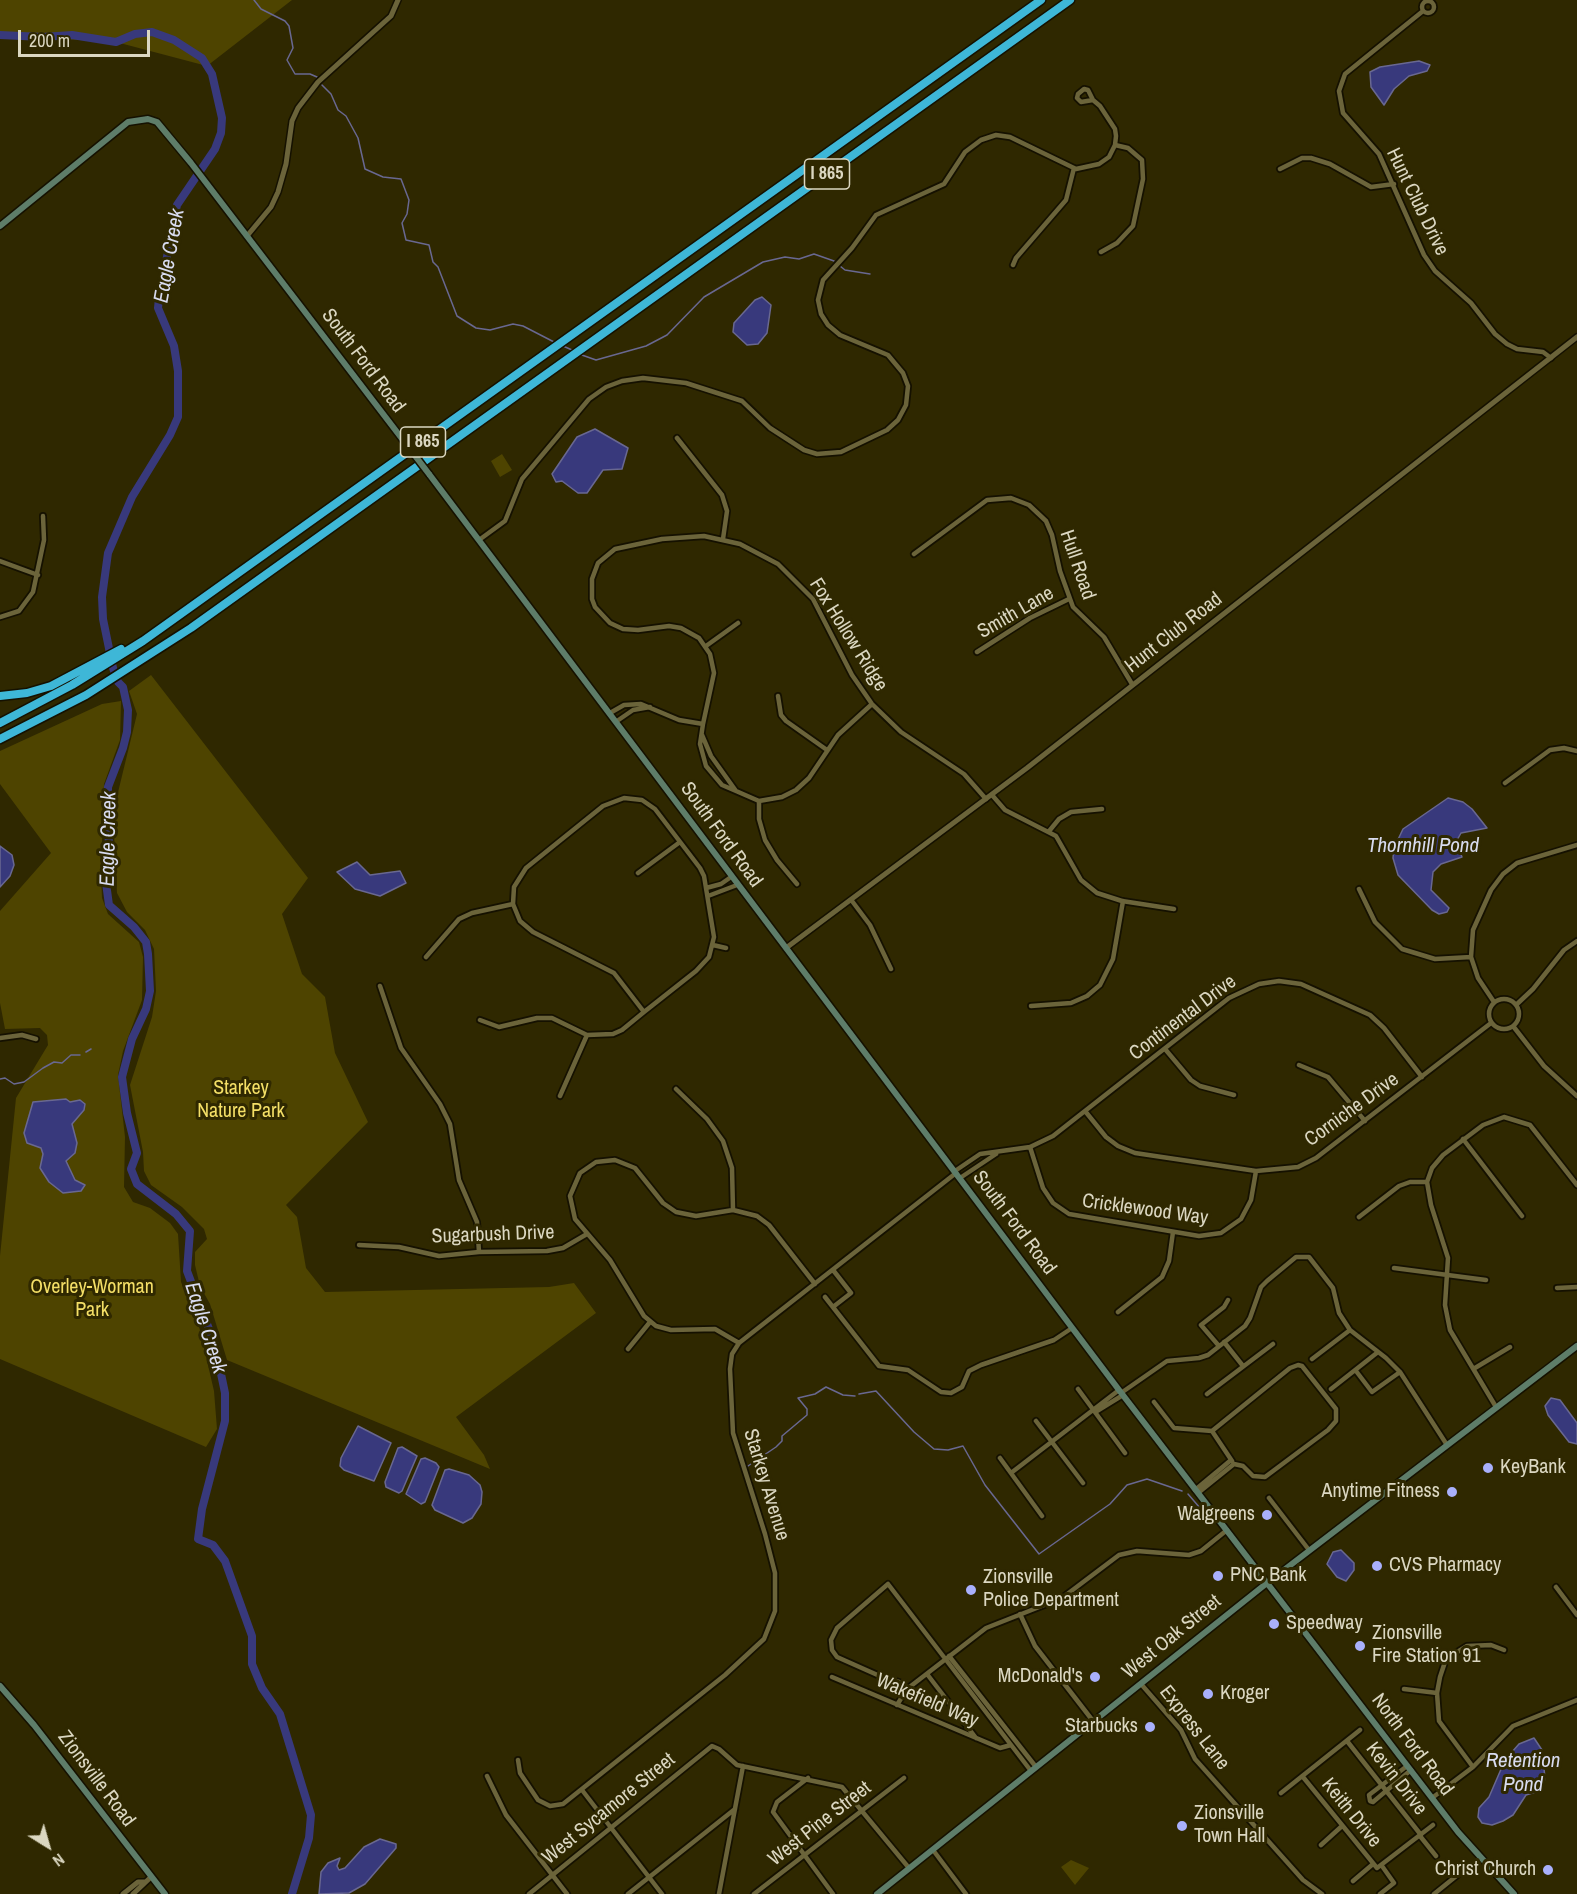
<!DOCTYPE html>
<style>
body{margin:0}
#map{position:relative;width:1577px;height:1894px;overflow:hidden;background:#2f2800;font-family:"Archivo Narrow",sans-serif}
canvas{display:block}
.north{position:absolute;left:18px;top:1816px;width:60px;height:60px;-webkit-text-stroke:4px #2f2800;paint-order:stroke;rotate:143deg;font-size:16px;font-weight:700;line-height:24px;text-align:center;color:#dbd7c1}
.north::after{content:'';display:block;margin:auto;width:21px;height:27px;background:#dbd7c1;clip-path:polygon(50% 0,100% 100%,50% 72%,0 100%)}
.scale{position:absolute;left:18px;top:30px;width:132px;height:27px;box-sizing:border-box;border:3px solid #dbd7c1;border-top:0;padding-left:8px;font-size:18px;line-height:21px;white-space:nowrap;color:#dbd7c1;-webkit-text-stroke:4px #2f2800;paint-order:stroke}
</style>
<div id="map">
<canvas width="1577" height="1894"></canvas>
<div class="north">N</div>
<div class="scale">200 m</div>
</div>
<script>
const g = document.querySelector('canvas').getContext('2d');
g.lineJoin = 'round';
function fill(path, color) { g.fillStyle = color; g.fill(path, 'evenodd'); }
const poly = rows => new Path2D(rows.map(r => 'M' + r).join(''));
function trace(path, color, width, dash) { g.strokeStyle = color; g.lineWidth = width; g.lineCap = dash ? 'butt' : 'round'; g.setLineDash(dash || []); g.stroke(path); }
function write(font, color, halo, rows, align = 'center') {
  g.font = font + ' "Archivo Narrow",sans-serif'; g.lineWidth = 6; g.setLineDash([]); g.textBaseline = 'middle'; g.strokeStyle = halo; g.fillStyle = color; for (const [text, x, y, turn = 0] of rows) {
    g.save(); g.translate(x, y); g.rotate((+turn || 0) * Math.PI / 180); g.textAlign = isNaN(turn) ? turn : align; if (halo) g.strokeText(text, 0, 0); g.fillText(text, 0, 0); g.restore();
  }
}
fill(poly([
 [0,0,292,0,207,66,116,42,5,36,0,33],
 [502,454,512,470,500,477,491,461],
 [151,675,308,878,282,914,302,974,325,997,335,1053,368,1122,286,1205,297,1217,306,1268,325,1292,549,1287,574,1283,596,1313,456,1417,484,1455,490,1469,227,1360,210,1304,200,1286,195,1265,195,1252,207,1239,204,1229,182,1207,151,1185,144,1171,143,1152,130,1085,152,1017,156,991,154,949,145,930,127,912,117,893,113,813,137,714,129,691],
 [121,701,120,740,104,784,101,873,102,898,108,914,139,942,143,957,142,1000,123,1051,118,1075,125,1137,124,1187,133,1202,150,1208,170,1223,178,1234,181,1282,198,1322,214,1391,217,1429,206,1447,0,1359,0,1256,16,1098,48,1045,47,1035,40,1028,5,1029,0,1003,0,911,51,853,0,784,0,751,102,704],
 [1071,1860,1089,1868,1075,1885,1061,1867]
]), '#4e4400');
const water = poly([
 [1419,61,1430,65,1427,71,1409,76,1394,89,1384,105,1371,87,1370,72,1380,67,1419,61],
 [762,297,771,305,767,333,758,344,747,345,733,332,734,323,755,300,762,297],
 [595,429,628,448,622,469,603,470,587,493,578,493,562,481,556,482,552,474,577,437,595,429],
 [1448,798,1463,802,1472,809,1487,828,1461,833,1456,842,1462,857,1441,864,1433,872,1431,890,1449,908,1447,912,1439,914,1432,910,1398,875,1393,858,1394,848,1403,829,1448,798],
 [0,846,12,855,14,865,10,876,0,887,0,846],
 [357,862,370,875,400,871,406,883,380,896,355,889,337,872,357,862],
 [66,1099,70,1102,80,1100,85,1104,84,1110,72,1124,77,1143,75,1153,66,1161,75,1180,85,1185,81,1191,63,1193,49,1182,40,1168,43,1154,41,1148,27,1143,24,1133,33,1102,66,1099],
 [1551,1398,1560,1400,1577,1423,1577,1444,1569,1442,1548,1415,1545,1406,1551,1398],
 [358,1426,391,1443,374,1481,344,1470,340,1466,341,1458,358,1426],
 [402,1447,417,1456,402,1491,399,1493,386,1487,385,1482,398,1448,402,1447],
 [425,1458,436,1463,439,1467,425,1502,421,1504,406,1494,421,1459,425,1458],
 [449,1469,469,1475,480,1485,482,1492,481,1504,472,1518,463,1523,435,1510,432,1505,445,1470,449,1469],
 [1341,1550,1354,1563,1354,1570,1346,1581,1337,1577,1327,1564,1333,1552,1341,1550],
 [1534,1738,1542,1750,1545,1778,1542,1790,1526,1795,1513,1815,1503,1821,1492,1825,1482,1823,1478,1817,1479,1808,1489,1797,1505,1760,1519,1744,1534,1738],
 [380,1839,396,1844,396,1848,365,1884,349,1893,319,1894,321,1872,328,1863,340,1858,337,1866,339,1870,345,1868,364,1847,380,1839]
]);
fill(water, '#38397c');
trace(water, '#696891', 1.5);
trace(poly([
 [254,0,261,9,285,21,289,26,293,48,287,60,295,74,310,74,317,77],
 [322,85,331,94,338,110,346,116,358,138,365,169,383,177,401,179,409,200,407,214,402,223,406,240,429,245,433,262,438,267,457,316,476,328,490,330,513,324,523,326,556,343],
 [840,266,845,270,870,274],
 [563,346,572,350],
 [579,354,596,360,646,346,667,335,704,297,763,262,785,257,799,259,814,254,834,261],
 [86,1052,91,1049],
 [0,1079,5,1078,14,1084,24,1082,43,1068,54,1062,62,1063,71,1055,80,1055],
 [859,1394,876,1391,914,1432,934,1449,948,1450,963,1446,985,1485,1039,1554,1110,1504,1127,1485,1147,1479,1182,1491],
 [748,1466,776,1447,782,1441,782,1436,807,1415,807,1409,798,1398,815,1394,826,1387,843,1395,855,1396],
 [1188,1494,1200,1508,1206,1510]
]), '#696891', 1.5);
trace(poly([
 [0,35,43,37,72,35,116,42,135,34,152,32,174,40,202,58,212,74,222,118,221,133,215,149,177,205,159,298,158,308,174,346,178,371,178,417,170,435,132,497,108,553,102,597,103,619,113,668,118,682,123,687,128,710,127,732,123,748,108,787,109,863,106,883,109,905,134,927,146,942,148,954,150,991,146,1009,132,1039,122,1077,127,1113,137,1153,131,1169,137,1184,176,1214,190,1231,187,1271,215,1345,225,1393,225,1421,202,1509,198,1539,213,1545,225,1561,252,1636,252,1664,262,1688,280,1714,311,1815,309,1838,292,1894]
]), '#38397c', 8);
const minor = poly([
 '1422 7a6 6 0 1 1 12 0a6 6 0 1 1-12 0Z',
 [1423,11,1345,74,1339,91,1343,113,1379,154,1424,255,1435,271,1471,303,1495,334,1507,344,1517,349,1543,352,1551,358],
 [1280,169,1302,158,1311,158,1330,164,1371,187,1394,184],
 [1101,252,1117,243,1133,226,1143,179,1142,160,1128,148,1115,145],
 [1013,265,1016,258,1066,200,1074,168],
 [677,438,722,495,727,511,723,539],
 [479,540,505,521,522,479,589,399,606,387,622,381,643,378,686,383,742,401,770,428,804,450,817,454,841,452,887,430,898,420,906,405,908,386,903,373,888,355,840,335,828,325,821,314,818,300,823,280,852,248,876,215,944,184,965,152,981,140,996,135,1010,137,1076,169,1099,164,1109,157,1115,145,1116,136,1115,129,1100,106,1093,100,1081,102,1077,98,1078,94,1084,89,1088,90,1093,100],
 [914,554,987,500,1011,498,1029,505,1046,521,1052,535,1060,571,1073,607,1104,637,1132,684],
 [0,561,38,575],
 [0,617,19,611,33,592,44,540,43,516],
 [706,646,738,623],
 [977,652,1030,618,1069,599],
 [778,696,781,715,786,721,827,750],
 [610,713,624,705,641,704,679,720,703,724,700,744,706,766,722,785,736,791,711,756,702,735],
 [617,721,633,710,650,707],
 [703,724,714,673,710,654,699,638,681,628,669,626,638,630,623,629,610,623,595,607,592,599,592,579,598,563,615,549,662,539,704,536,740,544,778,564,813,599,852,675,872,704,901,732,964,774,986,799],
 [1505,783,1550,750,1564,748,1577,751],
 [736,791,759,801,782,797,796,790,809,778,838,735,872,704],
 [992,795,1005,810,1056,836,1081,880,1097,893,1122,901,1174,909],
 [759,801,759,819,765,840,777,860,797,884],
 [1050,830,1059,819,1071,812,1102,809],
 [638,873,680,842],
 [706,888,721,884,731,877],
 [1359,889,1375,922,1402,949,1435,959,1471,957],
 [708,896,737,885],
 [852,901,870,925,891,969],
 [713,945,726,948],
 [426,957,459,919,472,913,513,904],
 [380,986,401,1048,440,1104,450,1124,459,1180,477,1222,479,1252],
 '1489 1014a15 15 0 1 1 30 0a15 15 0 1 1-30 0Z',
 [1494,1002,1478,978,1471,957,1473,930,1491,890,1503,874,1517,863,1577,845],
 [1516,1005,1533,989,1564,950,1577,941],
 [1031,1006,1071,1003,1087,996,1100,985,1113,959,1123,901],
 [480,1020,499,1027,537,1018,552,1018,587,1035,613,1034,622,1030,644,1012,696,971,709,957,714,937,704,876,700,868,655,809,642,800,624,798,603,806,526,868,514,887,513,904,520,921,533,932,614,973,644,1012],
 [1513,1026,1544,1066,1577,1096],
 [0,1038,22,1035,36,1039],
 [1165,1049,1191,1080,1200,1086,1234,1095],
 [1299,1065,1328,1077,1365,1121],
 [676,1089,707,1119,723,1141,732,1168,733,1210],
 [560,1096,587,1035],
 [1085,1111,1106,1137,1118,1146,1135,1153,1256,1171,1298,1167,1316,1158,1491,1023],
 [1463,1139,1522,1216],
 [1030,1147,1043,1188,1053,1203,1069,1214,1199,1236,1221,1233,1241,1219,1251,1200,1256,1171],
 [955,1171,980,1154,1030,1147,1053,1136,1229,998,1259,984,1279,981,1301,984,1370,1015,1384,1028,1422,1077],
 [960,1178,996,1154],
 [1359,1217,1399,1186,1410,1182,1427,1182],
 [359,1245,399,1247,439,1256,479,1252,547,1251,563,1248,587,1234],
 [1394,1268,1486,1280],
 [833,1270,851,1293,833,1307],
 [1557,1288,1577,1287],
 [825,1297,879,1366,908,1370,941,1392,951,1393,962,1387,969,1371,981,1365,1054,1340,1072,1328],
 [1118,1312,1162,1277,1169,1261,1173,1232],
 [1224,1342,1243,1366],
 [739,1343,715,1329,671,1330,656,1326,644,1316,610,1260,575,1219,570,1196,580,1173,596,1162,615,1160,635,1168,663,1203,676,1212,696,1216,733,1210,757,1216,769,1225,815,1284],
 [1219,1346,1201,1325,1224,1307,1228,1300],
 [628,1349,650,1322],
 [1312,1359,1350,1330],
 [1475,1368,1510,1347],
 [1356,1371,1372,1392,1400,1372],
 [1078,1389,1125,1453],
 [1331,1389,1378,1352],
 [1121,1393,1167,1361,1199,1358,1208,1355,1245,1326,1250,1318,1261,1287,1267,1281,1296,1257,1309,1257,1333,1288,1339,1313,1350,1330,1386,1358,1400,1372,1447,1445],
 [1207,1394,1273,1344],
 [1154,1402,1174,1428,1212,1431],
 [1496,1407,1450,1330,1445,1305,1448,1258,1431,1205,1427,1182,1432,1168,1443,1155,1483,1125,1504,1117,1530,1125,1577,1185],
 [1097,1411,1123,1395],
 [1036,1421,1083,1483],
 [1212,1431,1290,1368,1298,1365,1302,1366,1336,1409,1336,1421,1328,1430,1265,1477,1253,1476,1243,1466,1234,1464],
 [1212,1431,1232,1461],
 [1000,1458,1042,1516],
 [1011,1473,1119,1390],
 [1195,1490,1231,1460],
 [1198,1493,1234,1464],
 [1269,1498,1309,1550],
 [1556,1587,1577,1615],
 [1020,1614,1035,1646,1093,1721],
 [949,1656,1036,1767],
 [927,1674,976,1738],
 [832,1677,1000,1748,1011,1745],
 [1141,1684,1181,1730,1195,1759,1303,1880,1322,1894],
 [908,1688,899,1682,882,1677,837,1657,832,1650,831,1640,837,1628,888,1584,1031,1771],
 [1404,1689,1437,1693],
 [897,1705,907,1689,986,1628,1062,1598,1119,1555,1137,1551,1189,1555,1201,1551,1227,1530],
 [1347,1741,1421,1835],
 [518,1760,520,1773,538,1800,550,1806,563,1804,725,1675,764,1639,775,1611,775,1573,765,1534,733,1433,730,1369,732,1354,739,1343,956,1173],
 [1407,1766,1369,1795,1370,1801,1373,1802,1411,1770],
 [1473,1767,1439,1721,1437,1693,1440,1677,1446,1659,1467,1646,1491,1645,1504,1650],
 [487,1776,506,1815,567,1894],
 [1303,1777,1377,1868,1433,1825],
 [808,1778,777,1802,773,1812,833,1894],
 [582,1790,662,1894],
 [1281,1793,1360,1730],
 [1432,1798,1473,1767,1513,1726,1577,1700],
 [1420,1836,1436,1856],
 [1321,1845,1342,1826],
 [933,1850,966,1894],
 [1353,1881,1373,1864],
 [529,1894,712,1746,719,1749,737,1765,842,1787,909,1868],
 [628,1894,735,1809],
 [719,1894,743,1766],
 [754,1894,904,1778],
 [1380,1894,1394,1883,1382,1866],
 [1434,1894,1465,1869]
]);
const tertiary = poly([
 [247,236,271,207,278,192,286,164,292,121,298,108,318,82,391,16,398,0],
 [786,948,1027,768,1577,337],
 [123,1894,138,1882,145,1882],
 [133,1894,151,1877]
]);
const secondary = poly([
 [0,226,128,122,148,119,157,122,191,163,403,440],
 [429,474,1119,1390,1458,1832,1514,1894],
 [0,1686,34,1725,165,1894],
 [877,1894,1267,1583,1577,1346]
]);
const motorway = poly([
 [0,696,27,693,51,686,121,649],
 [0,723,72,685,143,641,1041,0],
 [0,739,86,695,191,628,1070,0]
]);
trace(minor, '#151100', 8);
trace(tertiary, '#151100', 8);
trace(secondary, '#151100', 9);
trace(motorway, '#151100', 11);
trace(minor, '#6b643a', 4.5);
trace(tertiary, '#6b643a', 5);
trace(secondary, '#5e7d69', 6);
trace(motorway, '#3eb7d7', 8);
const secondaryBridge = poly([
 [403,440,429,474]
]);
trace(secondaryBridge, '#151100', 9, []);
trace(secondaryBridge, '#5e7d69', 6);
for (const [x, y, r, color] of [
 [1488,1468,6,"#a9b0fc"],
 [1452,1492,6,"#a9b0fc"],
 [1267,1515,6,"#a9b0fc"],
 [1377,1566,6,"#a9b0fc"],
 [1218,1576,6,"#a9b0fc"],
 [971,1590,6,"#a9b0fc"],
 [1274,1624,6,"#a9b0fc"],
 [1360,1646,6,"#a9b0fc"],
 [1095,1677,6,"#a9b0fc"],
 [1208,1694,6,"#a9b0fc"],
 [1150,1727,6,"#a9b0fc"],
 [1182,1826,6,"#a9b0fc"],
 [1548,1870,6,"#a9b0fc"]
]) { const dot = new Path2D(); dot.arc(x, y, r, 0, 2 * Math.PI); g.fillStyle = color; g.fill(dot); trace(dot, '#2f2800', 2); }
for (const [x, y, w] of [
 [827,174,45],
 [423,442,45]
]) { const box = new Path2D(); box.roundRect(x - w / 2, y - 15, w, 30, 4.5); g.fillStyle = '#2f2800'; g.fill(box); trace(box, '#dbd7c1', 1.5); }
write('bold 18px', '#dbd7c1', null, [
 ["I 865",827,174],
 ["I 865",423,442]
]);
write('20px', '#dbd7c1', '#2f2800', [
 ["Hunt Club Drive",1417,202,64],
 ["South Ford Road",363,361,53],
 ["Hull Road",1077,565,71],
 ["Smith Lane",1016,613,-30],
 ["Hunt Club Road",1174,633,-38],
 ["Fox Hollow Ridge",848,635,58],
 ["South Ford Road",721,835,54],
 ["Continental Drive",1183,1018,-37],
 ["Corniche Drive",1352,1110,-36],
 ["Cricklewood Way",1145,1210,8],
 ["South Ford Road",1014,1223,53],
 ["Sugarbush Drive",493,1235,-2],
 ["Starkey Avenue",766,1485,73],
 ["West Oak Street",1172,1637,-39],
 ["Wakefield Way",927,1701,23],
 ["Express Lane",1194,1728,52],
 ["North Ford Road",1412,1745,53],
 ["Zionsville Road",96,1779,53],
 ["Kevin Drive",1396,1779,52],
 ["West Sycamore Street",609,1809,-39],
 ["Keith Drive",1351,1813,51],
 ["West Pine Street",820,1824,-38]
]);
write('20px', '#f4df66', '#2f2800', [
 ["Starkey",241,1089],
 ["Nature Park",241,1112],
 ["Overley-Worman",92,1288],
 ["Park",92,1311]
]);
write('20px', '#dbd7c1', '#2f2800', [
 ["KeyBank",1500,1468],
 ["Anytime Fitness",1440,1492,"right"],
 ["Walgreens",1255,1515,"right"],
 ["CVS Pharmacy",1389,1566],
 ["PNC Bank",1230,1576],
 ["Zionsville",983,1578],
 ["Police Department",983,1601],
 ["Speedway",1286,1624],
 ["Zionsville",1372,1634],
 ["Fire Station 91",1372,1657],
 ["McDonald's",1083,1677,"right"],
 ["Kroger",1220,1694],
 ["Starbucks",1138,1727,"right"],
 ["Zionsville",1194,1814],
 ["Town Hall",1194,1837],
 ["Christ Church",1536,1870,"right"]
], 'left');
write('italic 21px', '#d8dbef', '#2f2800', [
 ["Eagle Creek",170,256,-80],
 ["Eagle Creek",109,839,-89],
 ["Thornhill Pond",1423,846],
 ["Eagle Creek",205,1328,72],
 ["Retention",1523,1761],
 ["Pond",1523,1785]
]);
</script>
